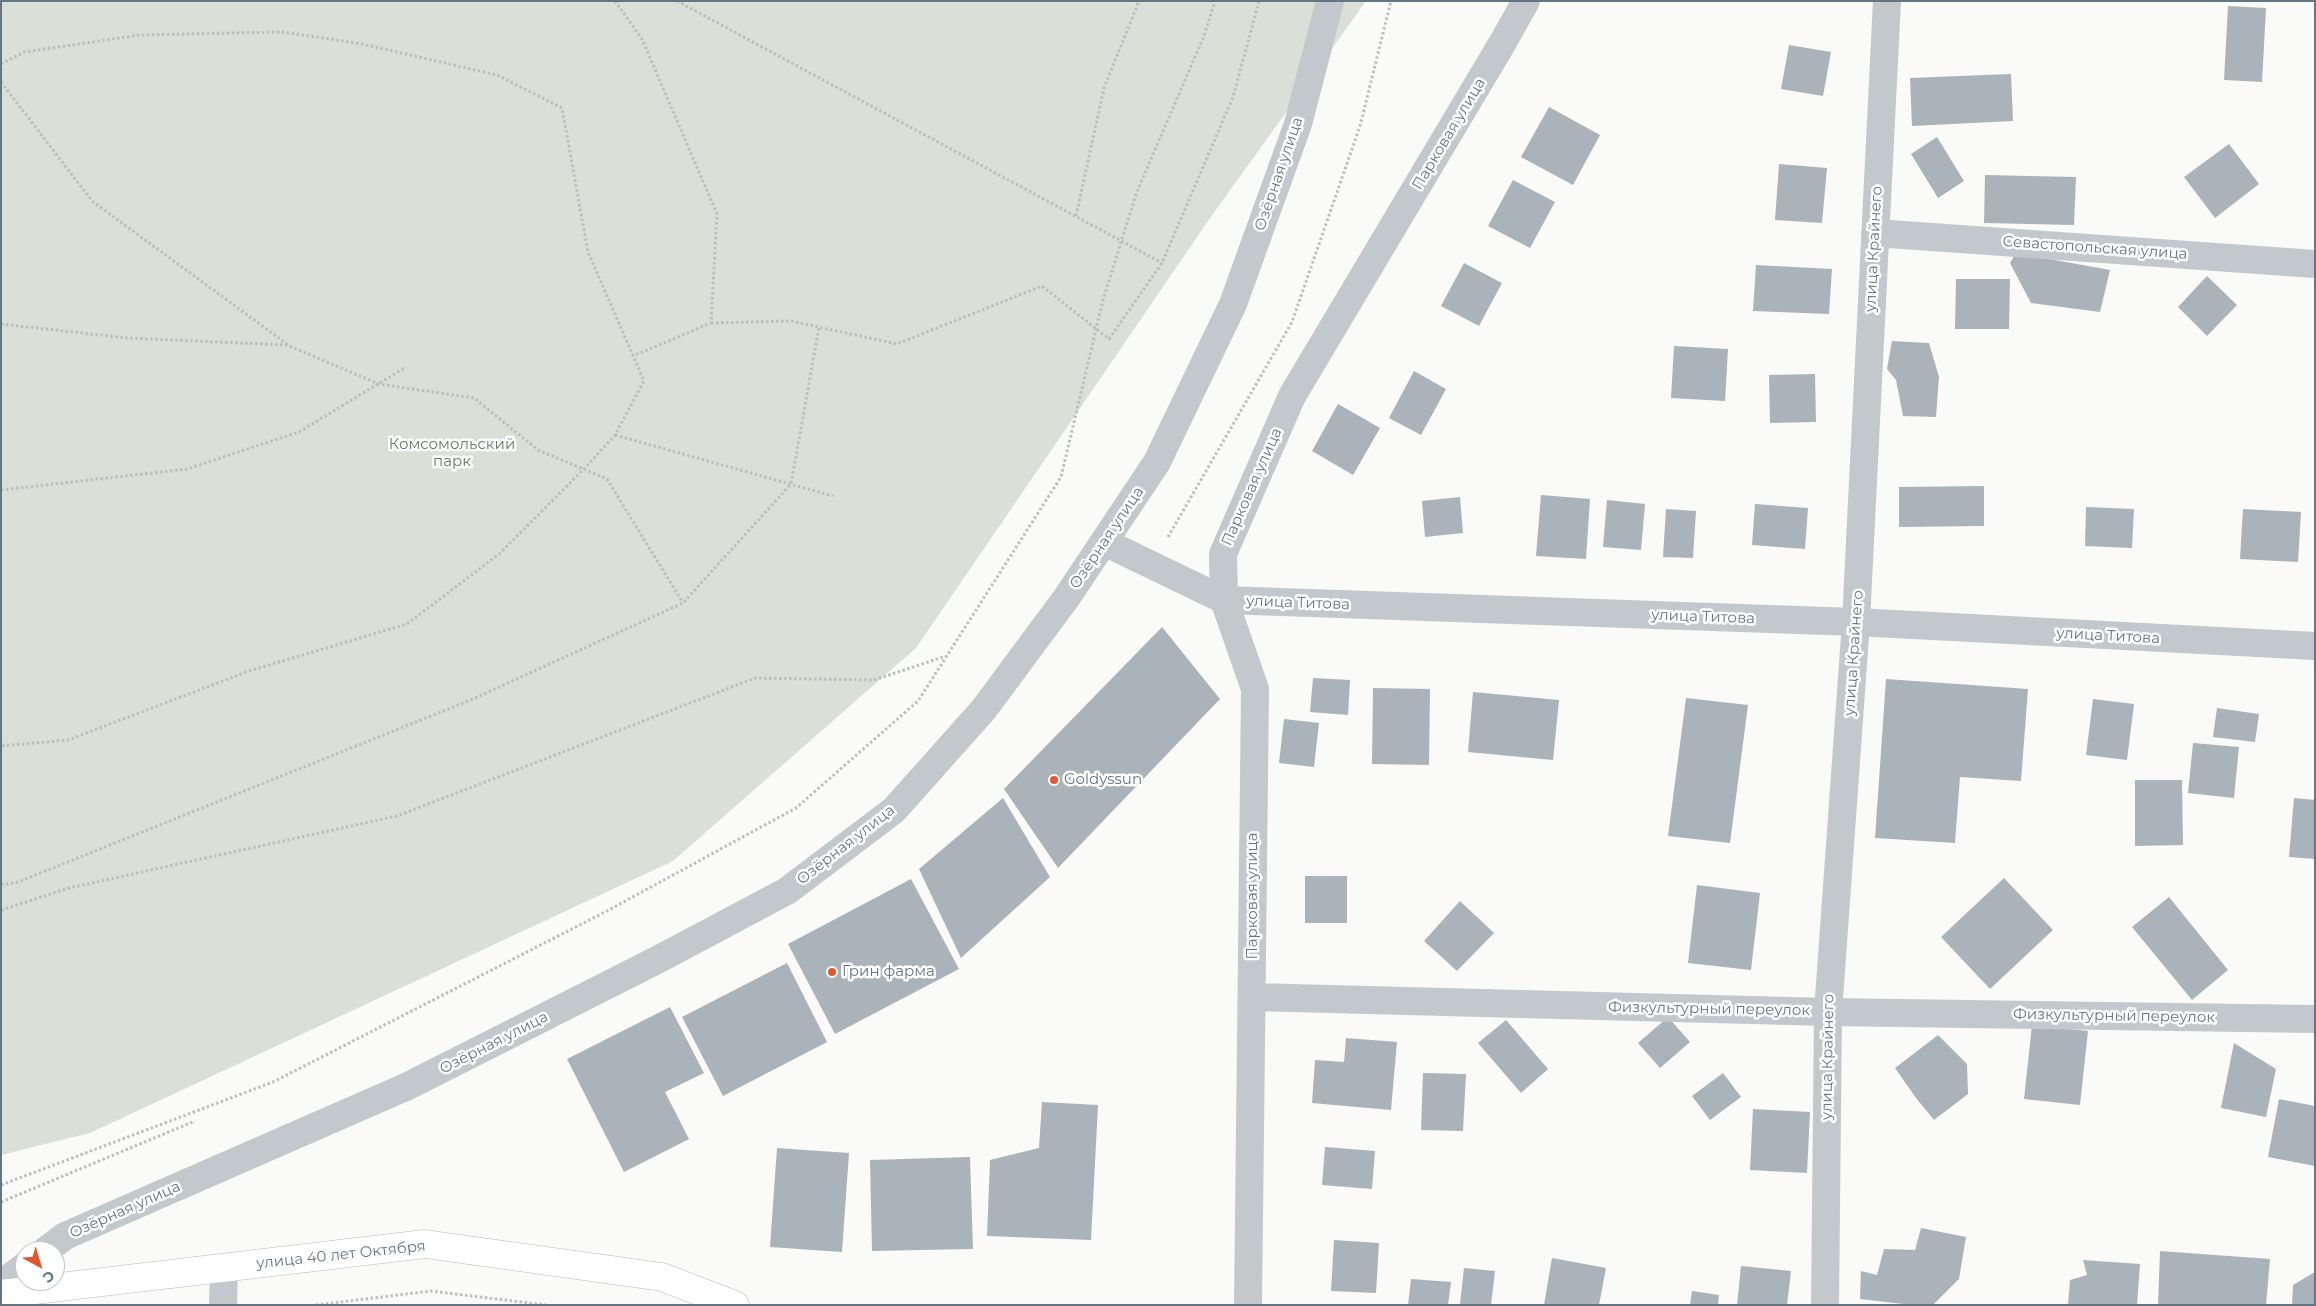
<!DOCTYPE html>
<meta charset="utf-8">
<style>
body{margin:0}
#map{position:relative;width:2316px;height:1306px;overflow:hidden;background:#fafaf8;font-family:Montserrat,sans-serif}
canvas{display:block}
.frame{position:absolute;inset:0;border:2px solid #657683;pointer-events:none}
.north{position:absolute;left:15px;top:1241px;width:50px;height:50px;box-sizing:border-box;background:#fff;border:1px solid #c1c8cd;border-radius:50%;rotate:141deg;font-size:14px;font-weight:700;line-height:20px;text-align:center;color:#657683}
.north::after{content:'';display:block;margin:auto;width:18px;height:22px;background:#e4572e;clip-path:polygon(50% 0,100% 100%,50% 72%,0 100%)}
</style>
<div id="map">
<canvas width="2316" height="1306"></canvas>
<div class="frame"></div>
<div class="north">С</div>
</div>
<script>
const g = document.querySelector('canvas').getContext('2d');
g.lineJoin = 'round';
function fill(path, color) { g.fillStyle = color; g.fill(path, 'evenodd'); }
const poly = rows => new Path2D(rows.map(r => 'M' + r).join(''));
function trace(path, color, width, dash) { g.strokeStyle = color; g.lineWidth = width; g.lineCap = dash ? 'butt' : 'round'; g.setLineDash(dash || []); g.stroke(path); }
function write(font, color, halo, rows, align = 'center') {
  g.font = font + ' Montserrat,sans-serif'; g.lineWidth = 5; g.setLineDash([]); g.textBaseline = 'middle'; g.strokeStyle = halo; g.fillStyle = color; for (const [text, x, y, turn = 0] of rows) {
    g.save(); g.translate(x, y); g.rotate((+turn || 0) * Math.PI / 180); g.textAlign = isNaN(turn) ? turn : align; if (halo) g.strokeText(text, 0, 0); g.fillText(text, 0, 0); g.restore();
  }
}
fill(poly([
 [1,1,1366,1,1208,221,916,648,673,861,90,1133,1,1155]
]), '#dadfd7');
fill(poly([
 [2228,6,2266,8,2262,82,2224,80],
 [1789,45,1831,52,1823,96,1781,89],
 [2011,74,2013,121,1912,126,1910,78],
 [1549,107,1600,135,1573,185,1521,157],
 [1937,137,1964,181,1938,198,1911,154],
 [2229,144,2259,184,2215,218,2184,177],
 [1779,164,1827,168,1822,223,1775,220],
 [1985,175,2076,177,2074,225,1984,223],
 [1513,180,1555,202,1530,248,1488,226],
 [2016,253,2110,270,2100,312,2031,303,2010,263],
 [1464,263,1502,283,1479,326,1441,306],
 [1756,265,1832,269,1829,314,1753,311],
 [2207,276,2237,305,2207,336,2178,307],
 [1956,279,2010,279,2009,329,1955,329],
 [1892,341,1929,343,1939,377,1936,417,1903,416,1896,380,1887,369],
 [1674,346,1728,349,1725,401,1671,398],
 [1414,371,1446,389,1421,435,1389,418],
 [1815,374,1816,422,1770,423,1769,375],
 [1338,404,1380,428,1353,475,1312,451],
 [1984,486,1984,526,1899,527,1899,487],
 [1541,495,1590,499,1586,559,1536,556],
 [1460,497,1463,533,1425,537,1422,501],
 [1607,500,1645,504,1641,550,1603,547],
 [1755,504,1808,508,1805,549,1752,545],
 [2086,507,2134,509,2132,548,2085,546],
 [1666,509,1696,511,1693,558,1663,557],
 [2243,509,2301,512,2298,562,2240,559],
 [1162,627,1220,699,1058,868,1004,789],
 [1313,678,1350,680,1348,715,1310,712],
 [1886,679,2028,689,2021,781,1960,777,1955,843,1875,838],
 [1373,688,1430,689,1429,765,1372,764],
 [1473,692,1559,700,1553,760,1468,752],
 [1686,698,1748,705,1730,843,1668,836],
 [2093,699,2134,704,2127,760,2086,755],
 [2217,708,2259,714,2255,742,2213,737],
 [1284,719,1319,723,1314,767,1279,763],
 [2193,743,2239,747,2234,798,2188,793],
 [2135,780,2182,780,2183,845,2135,846],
 [1003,798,1050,877,961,958,919,869],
 [2294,798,2315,800,2315,859,2289,857],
 [1305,876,1347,876,1347,923,1305,923],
 [2004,878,2053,930,1990,989,1941,937],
 [911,879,959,969,835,1034,788,944],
 [1697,885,1760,893,1751,970,1688,963],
 [2169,897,2228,970,2192,1000,2132,927],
 [1460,901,1494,933,1457,971,1424,941],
 [787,963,827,1042,723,1096,682,1017],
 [670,1007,704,1073,665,1092,689,1139,624,1172,567,1059],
 [1668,1017,1690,1042,1660,1068,1638,1043],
 [1506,1020,1548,1069,1521,1093,1478,1043],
 [2032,1025,2088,1031,2080,1105,2024,1099],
 [1938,1035,1967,1064,1968,1094,1934,1120,1916,1098,1895,1068],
 [1346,1038,1397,1042,1391,1110,1312,1103,1315,1060,1344,1062],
 [2234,1043,2276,1069,2266,1117,2221,1108],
 [1423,1073,1466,1074,1463,1131,1421,1130],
 [1723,1073,1741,1097,1710,1120,1692,1096],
 [2279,1099,2315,1106,2315,1166,2268,1157],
 [1042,1102,1098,1105,1091,1240,987,1236,990,1160,1039,1148],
 [1753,1109,1810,1112,1807,1173,1750,1170],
 [1325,1147,1375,1151,1372,1189,1322,1185],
 [777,1148,849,1153,842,1252,770,1247],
 [970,1157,973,1249,872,1251,870,1160],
 [1921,1228,1966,1237,1959,1279,1933,1305,1912,1305,1860,1299,1861,1271,1877,1275,1884,1249,1915,1250],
 [1334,1240,1379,1243,1376,1293,1331,1291],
 [2160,1251,2270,1259,2266,1305,2158,1305],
 [1552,1258,1606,1268,1599,1305,1544,1305],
 [2083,1260,2140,1264,2137,1305,2068,1305,2070,1280,2087,1275],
 [1741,1266,1791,1271,1787,1305,1737,1305],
 [1464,1268,1495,1271,1491,1305,1460,1304],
 [2315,1272,2315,1305,2292,1305,2293,1285],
 [1411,1279,1451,1282,1448,1305,1408,1305],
 [1692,1291,1719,1295,1718,1305,1690,1305]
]), '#aab3b9');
const major = poly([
 [1,1294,425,1244,662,1277,735,1305]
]);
trace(major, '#b5babe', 29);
trace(poly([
 [615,1,642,39,717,214,711,323,633,356],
 [677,1,1162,263],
 [1,64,24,52,140,35,283,32,362,44,497,75,562,108,588,252,644,381,615,435,583,470,499,554,407,624,249,671,68,740,1,746],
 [1,82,92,201,287,344],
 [1076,216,1104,88,1139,1],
 [711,323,791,321,897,344,1042,286,1109,339,1162,263,1233,97,1259,1],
 [1,324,127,338,287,345,379,384,474,398,538,450,607,479,683,603],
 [615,435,833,496],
 [1,490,187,469,299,432,406,367],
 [1168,537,1292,322,1360,126,1391,1],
 [1,885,18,882,473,699,683,603,791,484,819,327],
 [1,910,69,888,397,816,755,678,874,680,946,656],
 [1,1185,273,1082,607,911,796,808,918,701,1061,477,1103,300,1136,194,1204,36,1215,1],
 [1,1202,195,1121],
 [316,1305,431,1291,546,1305]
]), '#bbbfc2', 3, [2.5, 2.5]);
trace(poly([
 [1875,233,2315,264],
 [1104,542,1224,600,1856,622,2315,646],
 [1253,997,1828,1012,2315,1019],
 [45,1251,65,1236,408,1086,659,959,787,891,894,810,984,709,1067,597,1157,462,1233,304,1298,124,1330,1],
 [1,1284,25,1266],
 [223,1305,224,1268],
 [1248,1305,1255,689,1224,600,1223,554,1292,396,1503,42,1526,1],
 [1825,1305,1828,1012,1856,622,1887,1]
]), '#c3c8cc', 28);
trace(major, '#fff', 28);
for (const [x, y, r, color] of [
 [1054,780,5,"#e4572e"],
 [832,972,5,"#e4572e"]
]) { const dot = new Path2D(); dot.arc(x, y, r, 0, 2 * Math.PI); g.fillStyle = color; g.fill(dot); trace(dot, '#fff', 2); }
write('15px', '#657683', '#fff', [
 ["Парковая улица",1449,134,-59],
 ["Озёрная улица",1279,174,-71],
 ["Севастопольская улица",2095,248,4],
 ["улица Крайнего",1874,249,-87],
 ["Парковая улица",1252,487,-66],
 ["Озёрная улица",1107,538,-56],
 ["улица Титова",1298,603,2],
 ["улица Титова",1703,617,2],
 ["улица Титова",2108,636,3],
 ["улица Крайнего",1854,653,-86],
 ["Озёрная улица",846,845,-38],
 ["Парковая улица",1253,896,-90],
 ["Физкультурный переулок",1709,1009,1],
 ["Физкультурный переулок",2114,1016,1],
 ["Озёрная улица",494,1043,-27],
 ["улица Крайнего",1828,1057,-89],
 ["Озёрная улица",125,1210,-24],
 ["улица 40 лет Октября",341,1255,-6]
]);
write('15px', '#687a64', '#fff', [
 ["Комсомольский",452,445],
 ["парк",452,462]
]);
write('15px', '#657683', '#fff', [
 ["Goldyssun",1064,780],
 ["Грин фарма",842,972]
], 'left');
</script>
